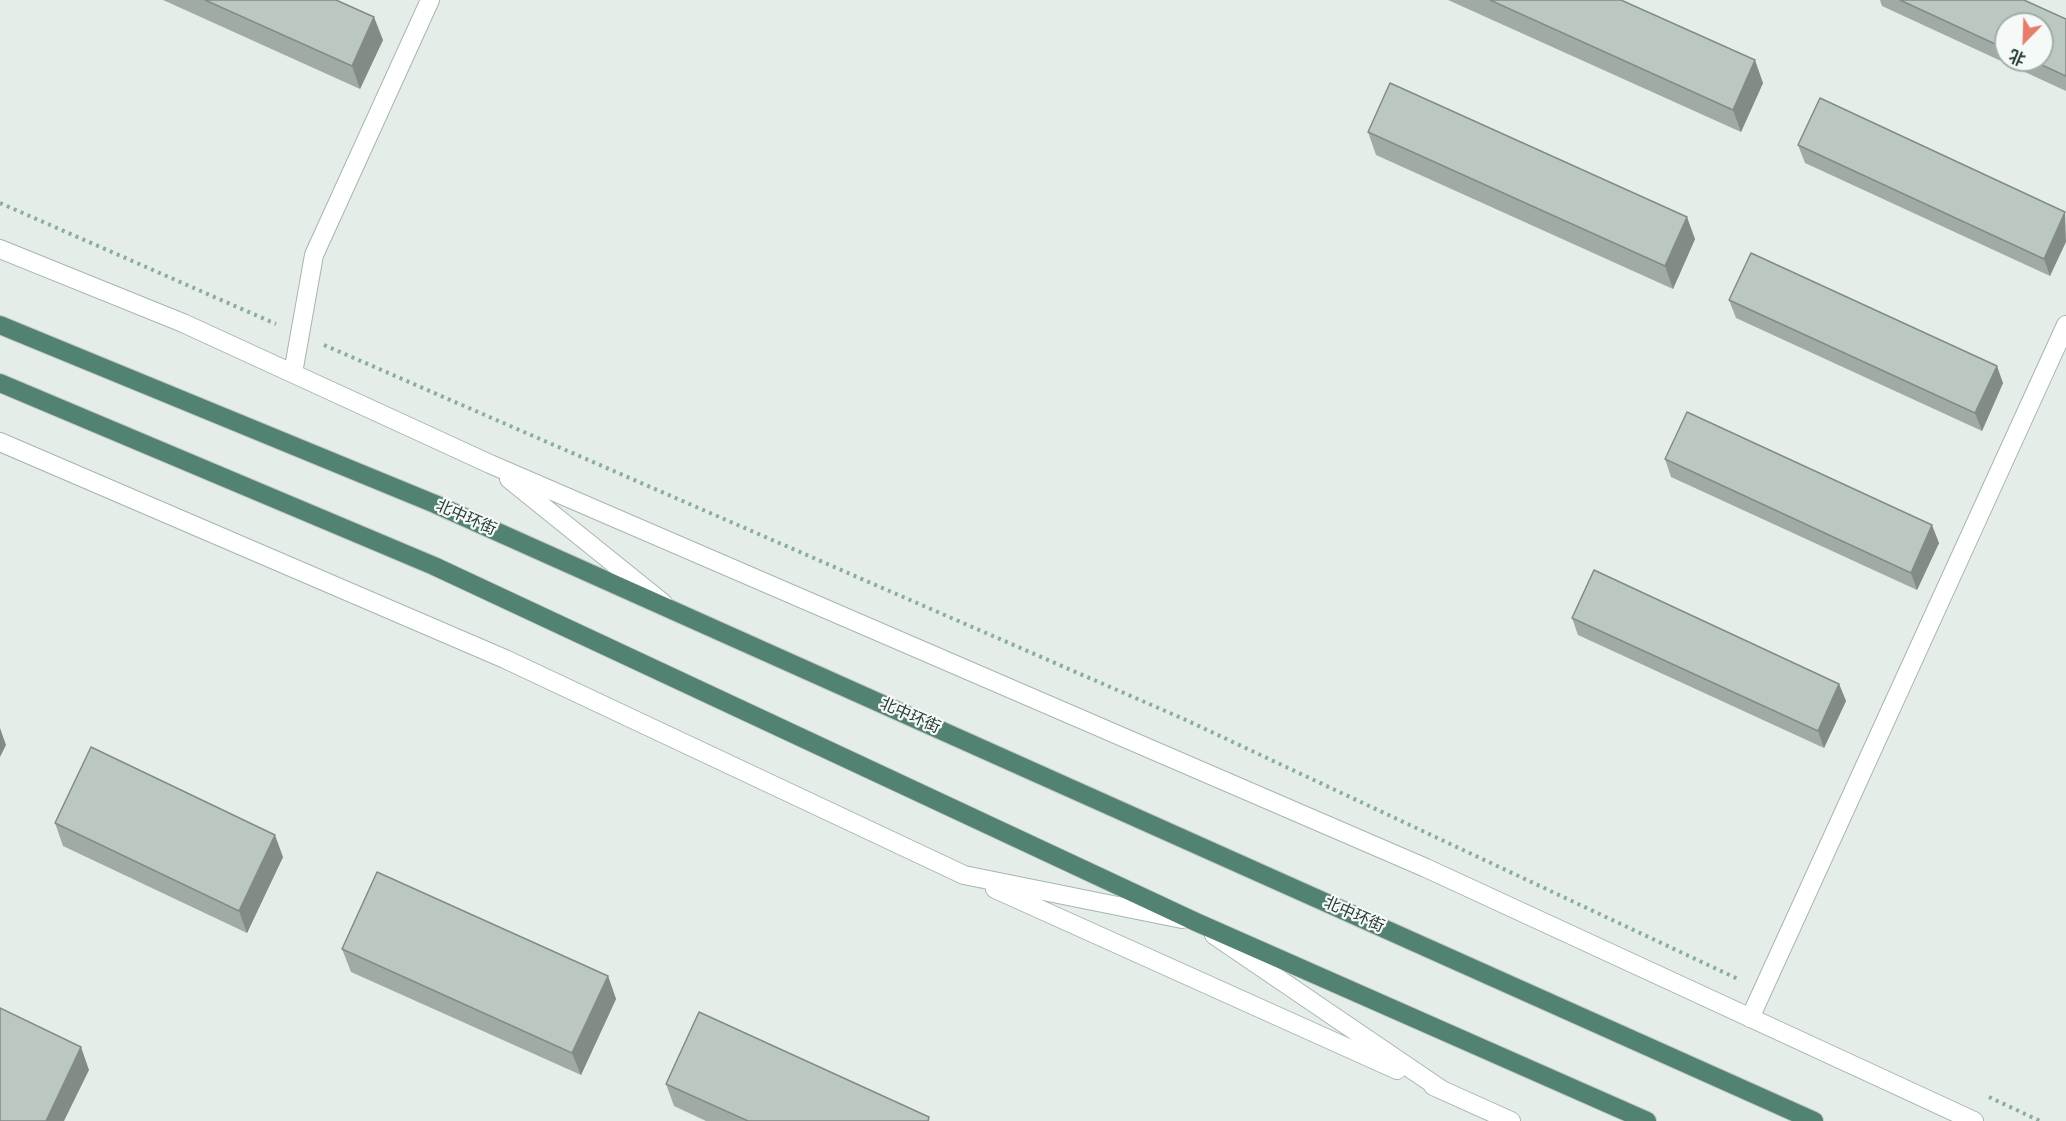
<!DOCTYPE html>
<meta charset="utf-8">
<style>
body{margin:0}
#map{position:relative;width:2066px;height:1121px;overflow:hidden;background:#e5ede9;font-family:"Fira Sans Condensed","Noto Sans SC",sans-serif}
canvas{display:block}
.north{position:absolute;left:1994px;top:12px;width:60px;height:60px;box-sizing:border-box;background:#f5f9f7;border:2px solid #a2aea9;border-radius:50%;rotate:203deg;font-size:16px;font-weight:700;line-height:24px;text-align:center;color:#263d34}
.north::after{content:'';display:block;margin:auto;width:21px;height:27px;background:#e37e6d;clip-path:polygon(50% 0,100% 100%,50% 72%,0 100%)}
</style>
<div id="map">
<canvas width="2066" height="1121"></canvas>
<div class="north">北</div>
</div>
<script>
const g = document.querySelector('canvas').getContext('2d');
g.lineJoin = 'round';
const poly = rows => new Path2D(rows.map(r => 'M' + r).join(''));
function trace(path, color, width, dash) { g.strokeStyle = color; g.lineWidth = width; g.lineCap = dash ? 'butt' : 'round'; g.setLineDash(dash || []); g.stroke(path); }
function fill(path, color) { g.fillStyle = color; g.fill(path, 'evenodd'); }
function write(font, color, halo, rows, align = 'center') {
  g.font = font + ' "Fira Sans Condensed","Noto Sans SC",sans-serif'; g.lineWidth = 4.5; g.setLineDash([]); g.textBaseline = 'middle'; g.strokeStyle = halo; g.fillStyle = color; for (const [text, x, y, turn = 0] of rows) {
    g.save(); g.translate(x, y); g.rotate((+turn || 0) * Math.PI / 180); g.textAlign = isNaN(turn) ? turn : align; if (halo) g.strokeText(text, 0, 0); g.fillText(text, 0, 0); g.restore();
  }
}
const minor = poly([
 [293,373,314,255,430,0],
 [1750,1018,2066,325]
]);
const secondary = poly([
 [0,249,183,323,490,464,1426,868,1974,1121],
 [0,442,505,659,964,875,1182,919],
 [509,479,663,603],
 [995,889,1397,1070],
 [1214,935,1442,1090],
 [1433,1086,1511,1121]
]);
const trunk = poly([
 [0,325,435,504,1814,1121],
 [0,383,434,566,1196,922,1647,1121]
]);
trace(minor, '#a8b5af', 20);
trace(secondary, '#a5b7af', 20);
trace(trunk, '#c2c9c6', 20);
trace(poly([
 [0,203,276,324],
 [324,345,1186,720,1738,979],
 [1989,1097,2040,1121]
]), '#89ad9e', 4, [3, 4.5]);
trace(minor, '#fff', 18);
trace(secondary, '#fff', 18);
trace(trunk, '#528272', 18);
fill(poly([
 [163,0,336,0,383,40,360,89],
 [1448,0,1621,0,1763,83,1741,132],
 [1880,0,2024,0,2066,19,2066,91,1882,6],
 [2006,24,2042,60,2006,60],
 [1368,132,1695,239,1673,289,1376,155],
 [1798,145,2065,212,2050,276,1805,163],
 [1729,300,2003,383,1982,431,1736,318],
 [1665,459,1939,543,1917,590,1671,477],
 [1572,618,1839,684,1846,701,1824,748,1578,635],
 [55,823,283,857,247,933,63,846],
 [342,949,608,976,616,999,581,1075,351,972],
 [666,1084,931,1121,706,1121,674,1106]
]), '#a1aba6');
fill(poly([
 [374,17,383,40,360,89,352,66],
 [1755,60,1763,83,1741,132,1733,110],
 [2065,212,2066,242,2050,276,2044,259],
 [1687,217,1695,239,1673,289,1665,266],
 [1997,366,2003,383,1982,431,1975,413],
 [1932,525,1939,543,1917,590,1911,573],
 [1839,684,1846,701,1824,748,1818,731],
 [0,728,6,745,0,757],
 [275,835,283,857,247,933,239,911],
 [608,976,616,999,581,1075,572,1053],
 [81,1047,89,1070,64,1121,46,1121]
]), '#838b87');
const building = poly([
 [205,0,336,0,374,17,352,66,205,0],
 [1490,0,1621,0,1755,60,1733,110,1490,0],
 [1900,0,2024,0,2066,19,2066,76,2031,60,2042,60,2042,24,2006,24,2006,49,1900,0],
 [1390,83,1687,217,1665,266,1368,132,1390,83],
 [1820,98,2065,212,2044,259,1798,145,1820,98],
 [1751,253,1997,366,1975,413,1729,300,1751,253],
 [1687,412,1932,525,1911,573,1665,459,1687,412],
 [1594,570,1839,684,1818,731,1572,618,1594,570],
 [91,747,275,835,239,911,55,823,91,747],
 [377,872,608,976,572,1053,342,949,377,872],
 [0,1008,81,1047,46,1121,0,1121,0,1008],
 [699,1012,929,1117,928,1121,748,1121,666,1084,699,1012]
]);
fill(building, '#bbc7c1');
trace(building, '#838b87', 1.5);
write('16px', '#263d34', '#f5f9f7', [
 ["北中环街",466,518,24],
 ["北中环街",910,716,24],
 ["北中环街",1354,915,24]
]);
</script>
